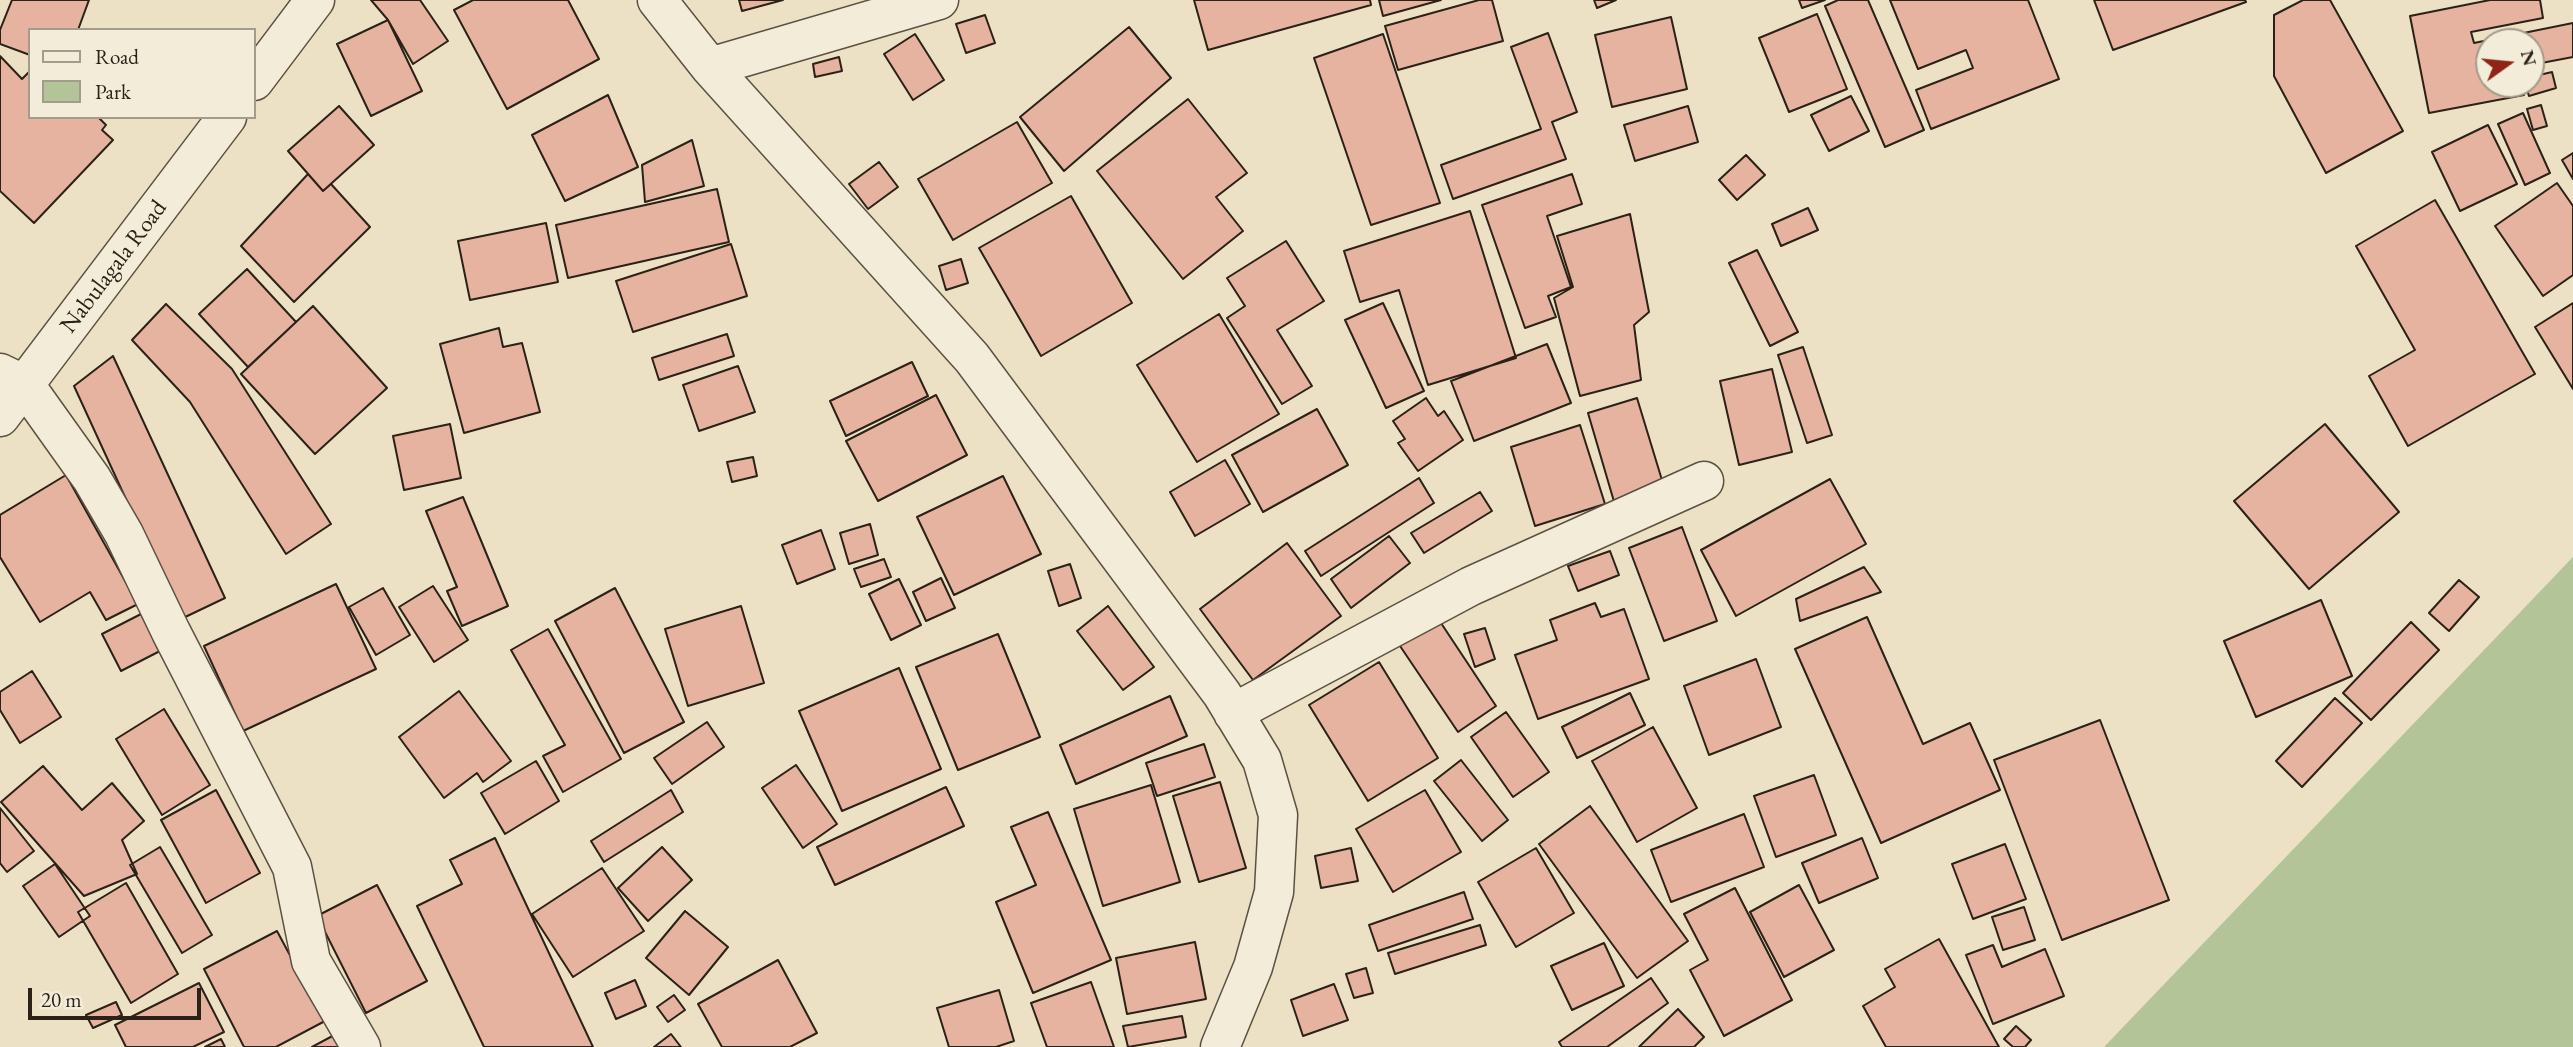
<!DOCTYPE html>
<style>
body{margin:0}
#map{position:relative;width:2573px;height:1047px;overflow:hidden;background:#ece1c5;font-family:"EB Garamond",serif}
canvas{display:block}
.legend{position:absolute;left:28px;top:28px;width:228px;height:91px;box-sizing:border-box;background:#f3ecd9;border:2px solid #a39b8b;margin:0;padding:9px 12px;list-style:none;font-size:21px;color:#2b2116}
.legend li{display:flex;align-items:center;gap:14px;height:35px}
.legend b{width:35px;border:2px solid #a39b8b}
.north{position:absolute;left:2475px;top:28px;width:70px;height:70px;box-sizing:border-box;background:#f3ecd9;border:2px solid #a39b8b;border-radius:50%;rotate:75deg;font-size:19px;font-weight:700;line-height:28px;text-align:center;color:#2b2116}
.north::after{content:'';display:block;margin:auto;width:24px;height:32px;background:#8f2418;clip-path:polygon(50% 0,100% 100%,50% 72%,0 100%)}
.scale{position:absolute;left:28px;top:988px;width:173px;height:32px;box-sizing:border-box;border:4px solid #2b2116;border-top:0;padding-left:9px;font-size:21px;line-height:24px;white-space:nowrap;color:#2b2116;-webkit-text-stroke:5px #f3ecd9;paint-order:stroke}
</style>
<div id="map">
<canvas width="2573" height="1047"></canvas>
<ul class="legend">
<li><b style="height:9px;background:#f3ecd9"></b>Road</li>
<li><b style="height:19px;background:#b3c498"></b>Park</li>
</ul>
<div class="north">N</div>
<div class="scale">20 m</div>
</div>
<script>
const g = document.querySelector('canvas').getContext('2d');
g.lineJoin = 'round';
function fill(path, color) { g.fillStyle = color; g.fill(path, 'evenodd'); }
const poly = rows => new Path2D(rows.map(r => 'M' + r).join(''));
function trace(path, color, width, dash) { g.strokeStyle = color; g.lineWidth = width; g.lineCap = dash ? 'butt' : 'round'; g.setLineDash(dash || []); g.stroke(path); }
function write(font, color, halo, rows, align = 'center') {
  g.font = font + ' "EB Garamond",serif'; g.lineWidth = 6; g.setLineDash([]); g.textBaseline = 'middle'; g.strokeStyle = halo; g.fillStyle = color; for (const [text, x, y, turn = 0] of rows) {
    g.save(); g.translate(x, y); g.rotate((+turn || 0) * Math.PI / 180); g.textAlign = isNaN(turn) ? turn : align; if (halo) g.strokeText(text, 0, 0); g.fillText(text, 0, 0); g.restore();
  }
}
fill(poly([
 [2573,557,2573,1047,2104,1047]
]), '#b3c498');
const building = poly([
 [12,0,89,0,78,30,30,30,30,55,0,44,0,30,12,0],
 [371,0,420,0,448,41,413,64,388,20,371,0],
 [473,0,568,0,599,59,507,109,454,10,473,0],
 [739,0,783,0,742,11,739,0],
 [1194,0,1370,0,1371,5,1208,50,1194,0],
 [1379,0,1441,0,1383,16,1379,0],
 [1479,0,1492,0,1503,41,1398,70,1385,26,1479,0],
 [1594,0,1616,0,1597,8,1594,0],
 [1799,0,1825,0,1802,8,1799,0],
 [1838,0,1868,0,1924,130,1885,147,1825,6,1838,0],
 [1890,0,2028,0,2059,79,1931,129,1916,90,1973,68,1966,50,1918,69,1890,0],
 [2094,0,2245,0,2246,2,2113,50,2094,0],
 [2303,0,2330,0,2403,131,2326,173,2274,76,2274,15,2303,0],
 [2490,0,2540,0,2543,18,2471,32,2474,43,2573,23,2573,57,2531,65,2531,42,2489,42,2489,84,2521,84,2524,95,2429,113,2410,16,2490,0],
 [1817,14,1847,89,1789,112,1759,38,1817,14],
 [985,15,995,43,966,53,956,24,985,15],
 [1671,17,1687,89,1612,107,1595,35,1671,17],
 [388,20,422,91,371,116,337,44,388,20],
 [1129,27,1171,78,1064,171,1020,117,1129,27],
 [1548,33,1577,112,1552,122,1566,159,1453,199,1441,165,1541,129,1511,47,1548,33],
 [915,34,944,80,913,100,884,54,915,34],
 [1383,34,1440,203,1371,225,1314,58,1383,34],
 [0,56,22,79,30,71,30,117,98,117,106,125,102,130,113,140,34,223,0,191,0,56],
 [839,57,842,71,815,77,813,64,839,57],
 [2552,72,2556,88,2529,96,2525,84,2531,84,2531,77,2552,72],
 [608,95,638,167,565,201,532,135,608,95],
 [1851,96,1869,131,1829,151,1811,115,1851,96],
 [1188,99,1247,173,1216,197,1243,231,1183,279,1097,171,1188,99],
 [2541,105,2547,126,2533,130,2527,109,2541,105],
 [339,106,374,145,323,191,288,151,339,106],
 [1688,106,1698,142,1635,161,1624,125,1688,106],
 [2523,113,2550,173,2525,185,2498,124,2523,113],
 [1017,122,1052,183,953,240,918,179,1017,122],
 [2488,125,2517,184,2460,211,2432,152,2488,125],
 [692,140,704,186,645,202,642,165,692,140],
 [2573,153,2573,179,2562,160,2573,153],
 [1746,155,1765,175,1737,200,1719,180,1746,155],
 [879,162,898,187,868,209,849,184,879,162],
 [308,174,323,191,331,184,370,227,294,302,241,246,308,174],
 [1572,174,1582,204,1547,216,1571,287,1548,296,1556,317,1525,328,1482,205,1572,174],
 [2557,183,2573,206,2573,275,2543,296,2495,226,2557,183],
 [717,189,729,242,568,278,556,225,717,189],
 [1071,196,1132,303,1041,356,979,248,1071,196],
 [2435,200,2535,374,2408,446,2369,376,2415,350,2356,246,2435,200],
 [1808,208,1818,230,1781,246,1772,224,1808,208],
 [1470,211,1516,358,1428,385,1399,290,1360,302,1344,251,1470,211],
 [1630,214,1649,312,1634,325,1641,380,1580,396,1554,298,1573,287,1557,236,1630,214],
 [546,223,558,282,470,300,458,241,546,223],
 [1286,241,1324,301,1277,330,1312,386,1282,404,1227,318,1245,306,1227,278,1286,241],
 [731,244,747,296,633,332,616,281,731,244],
 [1757,250,1798,332,1770,346,1729,263,1757,250],
 [961,259,968,283,946,290,939,266,961,259],
 [247,269,296,322,248,367,199,314,247,269],
 [1383,303,1424,391,1386,408,1345,320,1383,303],
 [2573,303,2573,389,2535,327,2573,303],
 [166,304,232,369,331,524,286,554,190,402,132,340,166,304],
 [313,306,387,388,315,454,241,374,313,306],
 [1219,314,1279,414,1197,462,1137,365,1219,314],
 [499,328,503,347,522,343,540,412,464,433,440,344,499,328],
 [727,334,734,356,659,380,652,358,727,334],
 [1547,344,1571,403,1474,441,1451,381,1547,344],
 [1803,347,1832,435,1807,443,1778,355,1803,347],
 [113,356,225,598,181,619,74,386,113,356],
 [912,362,928,396,846,436,830,401,912,362],
 [738,366,755,412,699,431,683,385,738,366],
 [1772,369,1792,452,1739,465,1720,381,1772,369],
 [936,395,967,455,878,501,846,441,936,395],
 [1426,398,1438,416,1444,411,1463,440,1418,471,1398,443,1405,439,1393,421,1426,398],
 [1637,398,1665,490,1615,505,1588,413,1637,398],
 [1317,409,1348,465,1263,512,1232,455,1317,409],
 [450,424,461,478,404,490,393,436,450,424],
 [2325,424,2399,512,2309,589,2234,501,2325,424],
 [1580,425,1605,504,1535,526,1511,447,1580,425],
 [753,457,757,476,732,482,727,462,753,457],
 [1225,460,1250,504,1195,536,1170,492,1225,460],
 [66,475,138,604,106,620,90,592,40,622,0,557,0,515,66,475],
 [1003,476,1041,554,954,595,917,517,1003,476],
 [1419,478,1434,503,1321,576,1305,551,1419,478],
 [1830,479,1866,544,1736,616,1701,550,1830,479],
 [1480,492,1492,511,1424,553,1411,533,1480,492],
 [463,497,508,606,462,626,447,591,457,587,426,511,463,497],
 [870,524,878,555,849,564,840,533,870,524],
 [1682,527,1717,621,1664,641,1629,548,1682,527],
 [821,530,835,569,797,584,782,545,821,530],
 [1389,536,1410,563,1351,608,1331,579,1389,536],
 [1287,543,1341,616,1253,680,1200,609,1287,543],
 [1610,551,1619,575,1578,591,1568,566,1610,551],
 [884,559,891,577,861,587,854,569,884,559],
 [1070,564,1081,598,1059,606,1048,571,1070,564],
 [1864,567,1881,592,1800,621,1796,599,1864,567],
 [941,578,955,608,926,621,913,592,941,578],
 [899,579,921,625,891,640,869,594,899,579],
 [2459,580,2479,597,2449,631,2429,613,2459,580],
 [336,584,376,669,243,731,204,646,336,584],
 [433,586,468,640,434,662,399,607,433,586],
 [383,588,410,635,376,655,349,607,383,588],
 [615,588,684,722,624,753,555,621,615,588],
 [2321,600,2352,676,2256,717,2224,641,2321,600],
 [1595,603,1601,617,1624,609,1649,679,1538,719,1515,655,1557,640,1550,620,1595,603],
 [741,606,764,683,688,706,665,629,741,606],
 [1108,606,1154,667,1123,690,1077,631,1108,606],
 [141,614,160,651,121,671,102,634,141,614],
 [1437,617,1496,706,1458,732,1398,643,1437,617],
 [1867,617,1923,744,1970,723,2000,790,1881,843,1795,649,1867,617],
 [2411,622,2439,650,2371,720,2343,693,2411,622],
 [1485,628,1495,659,1475,667,1464,634,1485,628],
 [548,629,621,759,563,792,543,756,565,745,511,650,548,629],
 [998,634,1040,737,958,770,916,667,998,634],
 [1756,659,1781,727,1709,755,1684,686,1756,659],
 [1379,662,1438,758,1368,801,1309,705,1379,662],
 [899,668,941,769,842,811,799,711,899,668],
 [32,671,61,717,20,743,0,710,0,692,32,671],
 [459,691,511,761,483,782,477,773,444,798,399,737,459,691],
 [1630,693,1645,725,1577,758,1562,727,1630,693],
 [1170,696,1187,736,1076,784,1060,745,1170,696],
 [2335,698,2362,723,2302,787,2276,761,2335,698],
 [164,709,210,785,162,815,116,739,164,709],
 [1506,712,1549,772,1513,797,1471,737,1506,712],
 [2100,720,2169,900,2062,940,1994,760,2100,720],
 [707,722,724,747,672,784,654,758,707,722],
 [1653,727,1697,808,1637,842,1592,761,1653,727],
 [1204,744,1215,777,1157,796,1146,763,1204,744],
 [1461,760,1508,820,1482,841,1434,781,1461,760],
 [536,761,559,801,505,834,481,793,536,761],
 [796,765,837,824,803,848,762,788,796,765],
 [43,766,82,810,112,783,144,821,122,840,137,874,84,896,1,802,43,766],
 [1814,775,1836,835,1776,857,1754,796,1814,775],
 [1220,782,1246,868,1199,882,1173,796,1220,782],
 [1151,785,1180,882,1103,906,1074,809,1151,785],
 [946,787,964,826,835,885,817,847,946,787],
 [216,790,260,873,206,903,161,820,216,790],
 [671,790,683,812,604,862,591,841,671,790],
 [1425,790,1461,852,1393,892,1356,829,1425,790],
 [1590,806,1688,941,1637,978,1539,844,1590,806],
 [0,808,34,851,7,872,0,863,0,808],
 [1048,812,1111,960,1033,993,996,902,1036,885,1011,827,1048,812],
 [1744,814,1764,867,1671,902,1651,850,1744,814],
 [495,838,593,1047,484,1047,417,906,462,884,450,860,495,838],
 [1862,838,1878,878,1819,903,1802,863,1862,838],
 [2005,844,2026,899,1973,919,1952,864,2005,844],
 [160,847,212,935,182,953,130,865,160,847],
 [662,847,692,880,648,921,618,888,662,847],
 [1351,848,1358,881,1321,888,1315,856,1351,848],
 [1536,848,1574,913,1516,947,1478,882,1536,848],
 [55,864,90,916,59,937,23,886,55,864],
 [602,868,644,931,573,977,532,914,602,868],
 [126,883,178,974,131,1003,78,912,126,883],
 [377,885,427,981,366,1013,317,916,377,885],
 [1799,885,1834,950,1784,977,1750,912,1799,885],
 [1735,888,1792,1000,1724,1036,1690,970,1708,960,1684,914,1735,888],
 [1464,892,1473,919,1378,951,1369,925,1464,892],
 [2024,907,2035,940,2003,950,1992,917,2024,907],
 [685,911,728,947,689,995,646,958,685,911],
 [1480,925,1486,945,1395,974,1388,953,1480,925],
 [277,931,325,1021,276,1047,244,1047,204,969,277,931],
 [1939,939,1999,1047,1886,1047,1863,1006,1895,987,1885,969,1939,939],
 [1195,942,1206,999,1127,1014,1116,958,1195,942],
 [1604,943,1624,986,1572,1010,1551,966,1604,943],
 [1993,945,2002,967,2045,949,2064,996,1993,1024,1966,955,1993,945],
 [778,960,817,1033,790,1047,722,1047,698,1004,778,960],
 [1366,968,1373,993,1354,998,1346,974,1366,968],
 [1651,978,1668,1003,1607,1047,1562,1047,1559,1042,1651,978],
 [635,980,646,1006,616,1019,605,993,635,980],
 [1091,982,1114,1047,1047,1047,1031,1003,1091,982],
 [199,983,224,1032,193,1047,126,1047,115,1025,199,983],
 [1334,984,1348,1020,1303,1036,1291,1000,1334,984],
 [999,990,1014,1041,996,1047,949,1047,937,1008,999,990],
 [674,995,685,1010,668,1022,657,1007,674,995],
 [116,1002,122,1015,93,1028,86,1015,116,1002],
 [1678,1009,1704,1037,1694,1047,1639,1047,1678,1009],
 [1182,1016,1186,1037,1128,1047,1123,1026,1182,1016],
 [2016,1026,2031,1040,2025,1047,2013,1047,2004,1039,2016,1026],
 [340,1032,348,1047,312,1047,340,1032],
 [671,1034,681,1047,654,1047,671,1034],
 [221,1039,225,1047,205,1047,221,1039]
]);
fill(building, '#e5b39f');
trace(building, '#2b2116', 2);
const minor = poly([
 [657,0,710,67,972,358,1222,694,1262,760,1278,815,1274,892,1253,967,1220,1047],
 [710,67,939,0],
 [254,81,315,0],
 [0,373,25,385,92,479,124,534,171,632,292,867,311,961,361,1047],
 [0,417,227,117],
 [1233,713,1471,586,1704,481]
]);
trace(minor, '#5b5142', 41);
trace(minor, '#f3ecd9', 38);
write('24px', '#2b2116', '#f3ecd9', [
 ["Nabulagala Road",114,267,-53]
]);
</script>
